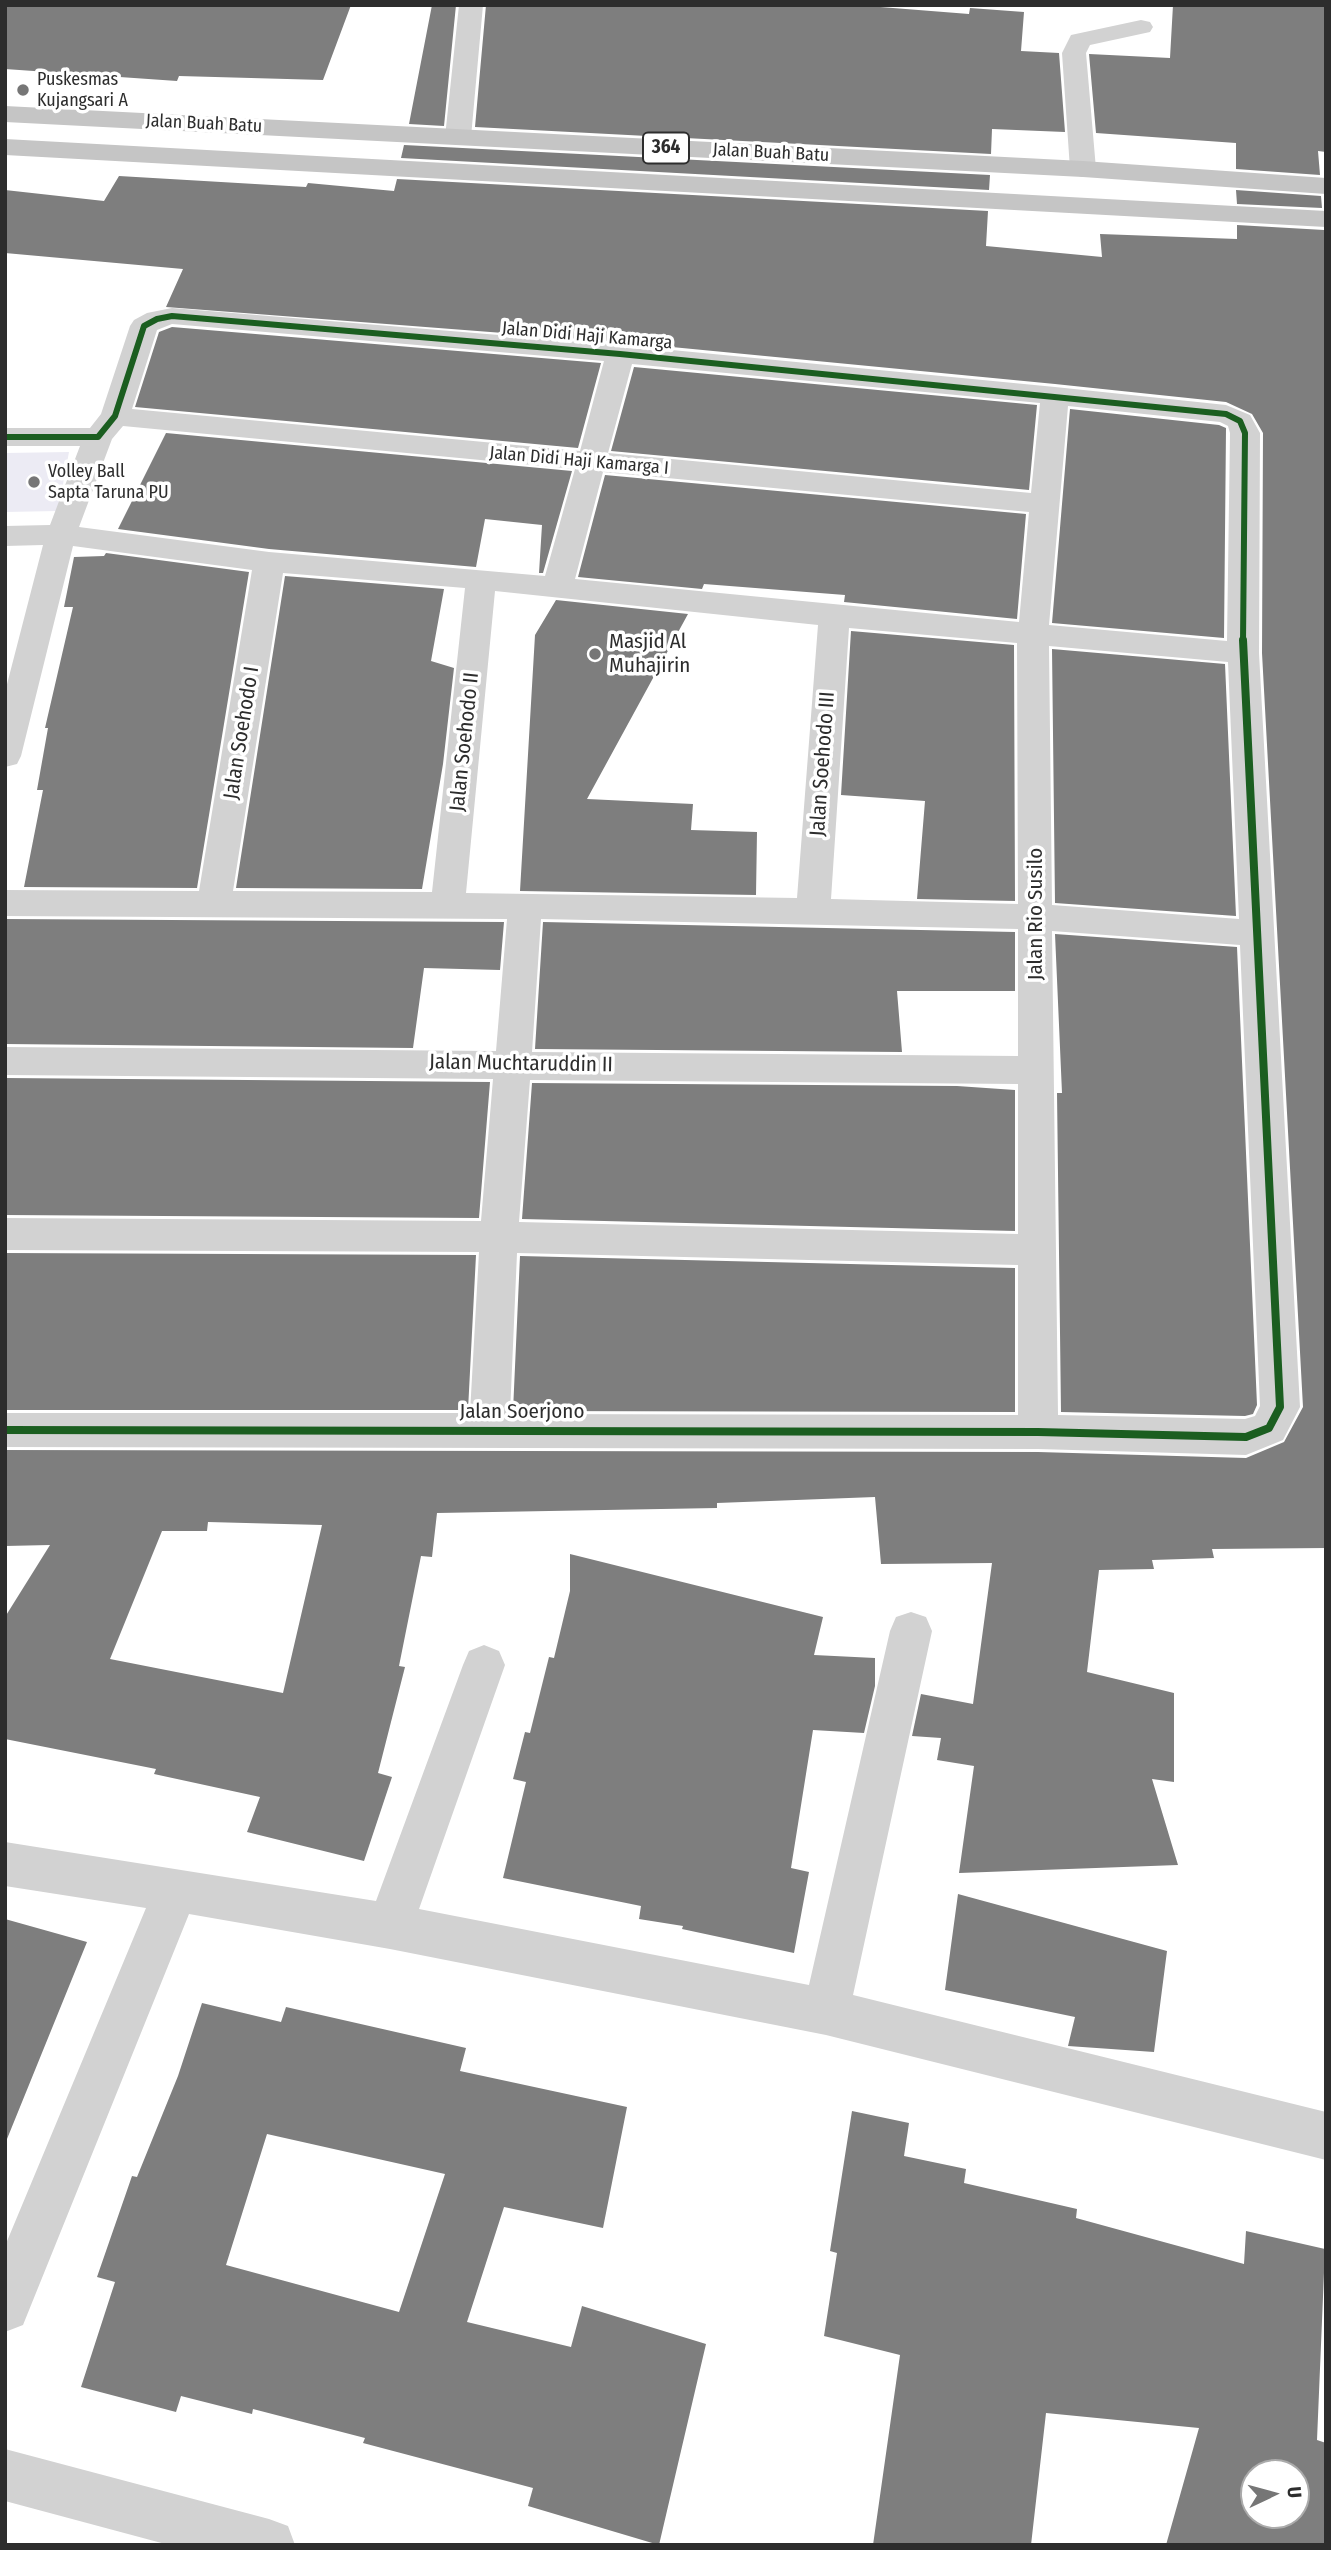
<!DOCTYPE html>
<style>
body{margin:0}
#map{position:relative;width:1331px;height:2550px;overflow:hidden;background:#fff;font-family:"Fira Sans Condensed",sans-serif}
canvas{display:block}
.frame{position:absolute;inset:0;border:7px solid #2d2d2d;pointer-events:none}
.north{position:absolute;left:1240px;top:2459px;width:70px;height:70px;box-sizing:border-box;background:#fff;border:2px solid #ababab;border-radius:50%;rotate:85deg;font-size:19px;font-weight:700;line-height:28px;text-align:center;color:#2d2d2d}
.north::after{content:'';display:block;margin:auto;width:24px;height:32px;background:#767676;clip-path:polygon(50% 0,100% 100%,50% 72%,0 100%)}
</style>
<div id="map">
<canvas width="1331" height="2550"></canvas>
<div class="frame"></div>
<div class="north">U</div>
</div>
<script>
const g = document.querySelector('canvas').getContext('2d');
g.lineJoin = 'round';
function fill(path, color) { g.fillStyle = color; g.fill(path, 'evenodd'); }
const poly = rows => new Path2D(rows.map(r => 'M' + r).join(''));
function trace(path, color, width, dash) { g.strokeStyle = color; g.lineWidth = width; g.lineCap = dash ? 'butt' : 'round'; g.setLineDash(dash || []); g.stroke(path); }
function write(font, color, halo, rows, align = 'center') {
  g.font = font + ' "Fira Sans Condensed",sans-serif'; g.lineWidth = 7; g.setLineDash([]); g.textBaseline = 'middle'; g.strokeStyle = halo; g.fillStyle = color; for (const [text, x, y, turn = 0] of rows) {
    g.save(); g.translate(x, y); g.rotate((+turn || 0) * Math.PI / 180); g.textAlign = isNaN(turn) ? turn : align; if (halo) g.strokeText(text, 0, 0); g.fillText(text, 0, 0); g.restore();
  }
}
fill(poly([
 [69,452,58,511,5,512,5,453]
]), '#ecebf4');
fill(poly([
 [5,5,351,5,323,80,179,76,177,81,5,69],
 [432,5,456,5,444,126,409,124],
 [486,5,855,5,969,14,970,8,1024,12,1021,51,1059,53,1065,132,992,129,991,154,475,127],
 [1173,5,1326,5,1326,152,1318,151,1320,175,1236,169,1236,143,1096,133,1089,54,1170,58],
 [404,145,990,175,989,190,401,158],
 [119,176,306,187,308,183,394,191,397,179,988,211,986,246,1102,257,1100,234,1237,239,1237,225,1324,230,1326,1548,1212,1549,1214,1558,1152,1560,1154,1569,1099,1570,1087,1672,1174,1693,1174,1782,1152,1779,1178,1865,959,1873,974,1766,937,1760,941,1738,912,1736,921,1694,973,1704,992,1563,881,1564,875,1497,717,1503,717,1508,437,1513,432,1557,421,1556,399,1666,405,1667,378,1773,392,1777,364,1861,247,1832,260,1797,154,1774,156,1769,5,1739,5,1617,50,1545,5,1546,5,1450,1038,1452,1246,1458,1284,1442,1303,1407,1262,653,1263,433,1252,414,1226,402,1055,384,620,342,166,307,183,269,5,253,5,190,104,201],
 [208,1522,322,1525,283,1693,110,1659,162,1531,207,1531],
 [1236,190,1321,196,1322,208,1237,204],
 [172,327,601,363,578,448,135,407,159,332],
 [634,367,1037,405,1029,490,611,451],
 [1070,409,1219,425,1226,428,1224,638,1052,623],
 [166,433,572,471,543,573,539,573,542,525,485,519,476,567,269,549,118,529],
 [605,475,1026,514,1017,619,844,602,845,595,704,584,702,589,578,577],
 [106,553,249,572,197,888,24,887,43,790,37,790,48,728,45,728,73,607,64,607,74,557,104,556],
 [285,576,444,589,431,661,454,668,443,764,422,889,236,888],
 [556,600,688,614,587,799,693,804,691,830,757,832,756,895,520,891,535,635],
 [851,631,1014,645,1015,901,917,899,925,801,841,795],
 [1052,649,1225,664,1236,916,1055,903],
 [5,919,504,922,500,970,424,968,413,1048,5,1044],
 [543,922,1015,932,1015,991,897,991,902,1052,535,1049],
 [1055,934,1237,947,1257,1405,1253,1414,1245,1416,1061,1412,1057,1093,1062,1093],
 [5,1078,490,1082,479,1218,5,1215],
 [532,1083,957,1086,1015,1090,1015,1231,522,1219],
 [5,1253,476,1255,468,1410,5,1410],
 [520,1256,1015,1268,1015,1412,513,1411],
 [570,1554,823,1617,814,1655,875,1658,875,1686,864,1733,813,1730,791,1868,809,1872,794,1953,682,1929,683,1926,639,1919,641,1906,503,1878,526,1782,513,1779,525,1732,530,1733,549,1657,554,1658,570,1591],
 [958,1894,1167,1951,1154,2052,1068,2046,1075,2017,945,1990],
 [5,1919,87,1942,7,2139,5,2138],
 [202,2003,281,2022,286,2007,466,2048,460,2071,627,2107,603,2228,504,2207,467,2322,571,2347,582,2306,706,2344,659,2545,528,2506,533,2488,363,2443,365,2438,253,2409,252,2414,181,2396,176,2412,81,2387,115,2282,97,2277,132,2176,137,2177,178,2076],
 [267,2134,445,2174,399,2312,226,2265],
 [852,2111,909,2123,904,2156,966,2169,964,2183,1077,2209,1076,2218,1244,2264,1246,2231,1325,2249,1317,2440,1326,2443,1326,2545,1166,2545,1199,2428,1046,2413,1031,2545,873,2545,900,2355,824,2336,837,2253,830,2251],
 [1254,2473,1296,2473,1296,2515,1254,2515]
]), '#7e7e7e');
fill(poly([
 [459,5,483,5,471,137,467,142,458,145,449,142,445,137,459,5],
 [1141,20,1150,22,1153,27,1150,32,1090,45,1086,53,1096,169,1092,175,1083,177,1074,175,1070,169,1062,53,1071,35,1141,20],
 [172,308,620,345,1055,387,1226,405,1250,415,1260,433,1259,653,1300,1407,1283,1440,1246,1455,1038,1449,5,1447,5,1413,470,1413,479,1252,5,1250,5,1218,481,1221,493,1079,5,1075,5,1047,496,1051,507,919,5,916,5,890,199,891,252,570,73,546,21,756,17,764,5,767,5,692,43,545,5,546,5,526,50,525,80,446,5,446,5,428,90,428,101,414,130,326,134,320,147,313,172,308],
 [172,324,604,361,580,451,132,409,157,330,172,324],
 [632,364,1040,403,1031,493,608,453,632,364],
 [1068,406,1220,422,1228,426,1230,433,1227,641,1049,625,1068,406],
 [123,426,575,469,545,576,269,552,79,527,112,439,123,426],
 [603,472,1029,512,1019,622,575,579,603,472],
 [283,573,465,588,432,892,233,891,283,573],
 [495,591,818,625,797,898,466,893,495,591],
 [849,628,1017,643,1018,904,831,899,849,628],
 [1049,646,1228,662,1239,919,1052,905,1049,646],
 [541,919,1018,929,1018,1056,532,1052,541,919],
 [1052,931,1240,945,1260,1406,1255,1416,1245,1419,1058,1415,1052,931],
 [530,1080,1018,1084,1018,1234,519,1222,530,1080],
 [517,1253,1018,1265,1018,1415,510,1414,517,1253],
 [911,1612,926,1617,932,1631,853,1995,1326,2112,1326,2160,826,2035,390,1949,189,1914,23,2325,5,2332,5,2246,146,1908,5,1886,5,1842,376,1901,463,1665,469,1651,484,1645,499,1651,505,1665,419,1909,809,1985,890,1631,896,1617,911,1612],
 [5,2449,269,2519,288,2526,295,2545,169,2545,5,2501,5,2449]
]), '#d2d2d2');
fill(poly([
 [5,106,1083,161,1326,178,1326,194,1083,177,5,122,5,106],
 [5,139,1326,211,1326,227,5,155,5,139]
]), '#c5c5c5');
trace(poly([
 [5,437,98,437,115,416,144,326,157,319,172,316,620,354,1226,414,1240,421,1245,433,1243,642]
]), '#1b5e20', 6);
trace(poly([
 [5,1430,1038,1432,1246,1437,1269,1428,1280,1407,1243,640]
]), '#1b5e20', 8);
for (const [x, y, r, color] of [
 [23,90,7,"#767676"],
 [34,482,7,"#767676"],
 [595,654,7,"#767676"]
]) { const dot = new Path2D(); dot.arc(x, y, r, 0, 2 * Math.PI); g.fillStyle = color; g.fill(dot); trace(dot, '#fff', 2.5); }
write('18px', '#2d2d2d', '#fff', [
 ["Puskesmas",37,80],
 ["Kujangsari A",37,101],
 ["Volley Ball",48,472],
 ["Sapta Taruna PU",48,493]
], 'left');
write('18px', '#2d2d2d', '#fff', [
 ["Jalan Buah Batu",204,124,3],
 ["Jalan Buah Batu",771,153,3],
 ["Jalan Didi Haji Kamarga",587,336,5],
 ["Jalan Didi Haji Kamarga I",579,461,5]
]);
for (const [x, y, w] of [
 [666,148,46]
]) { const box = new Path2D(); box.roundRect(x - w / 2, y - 15.5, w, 31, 5); g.fillStyle = '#fff'; g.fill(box); trace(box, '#2d2d2d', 2); }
write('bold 19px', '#2d2d2d', null, [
 ["364",666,148]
]);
write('21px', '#2d2d2d', '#fff', [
 ["Masjid Al",609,642],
 ["Muhajirin",609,666]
], 'left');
write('21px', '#2d2d2d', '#fff', [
 ["Jalan Soehodo I",242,733,-81],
 ["Jalan Soehodo II",465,742,-84],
 ["Jalan Soehodo III",823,764,-86],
 ["Jalan Rio Susilo",1036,914,-90],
 ["Jalan Muchtaruddin II",521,1064,1],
 ["Jalan Soerjono",522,1412]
]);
</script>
